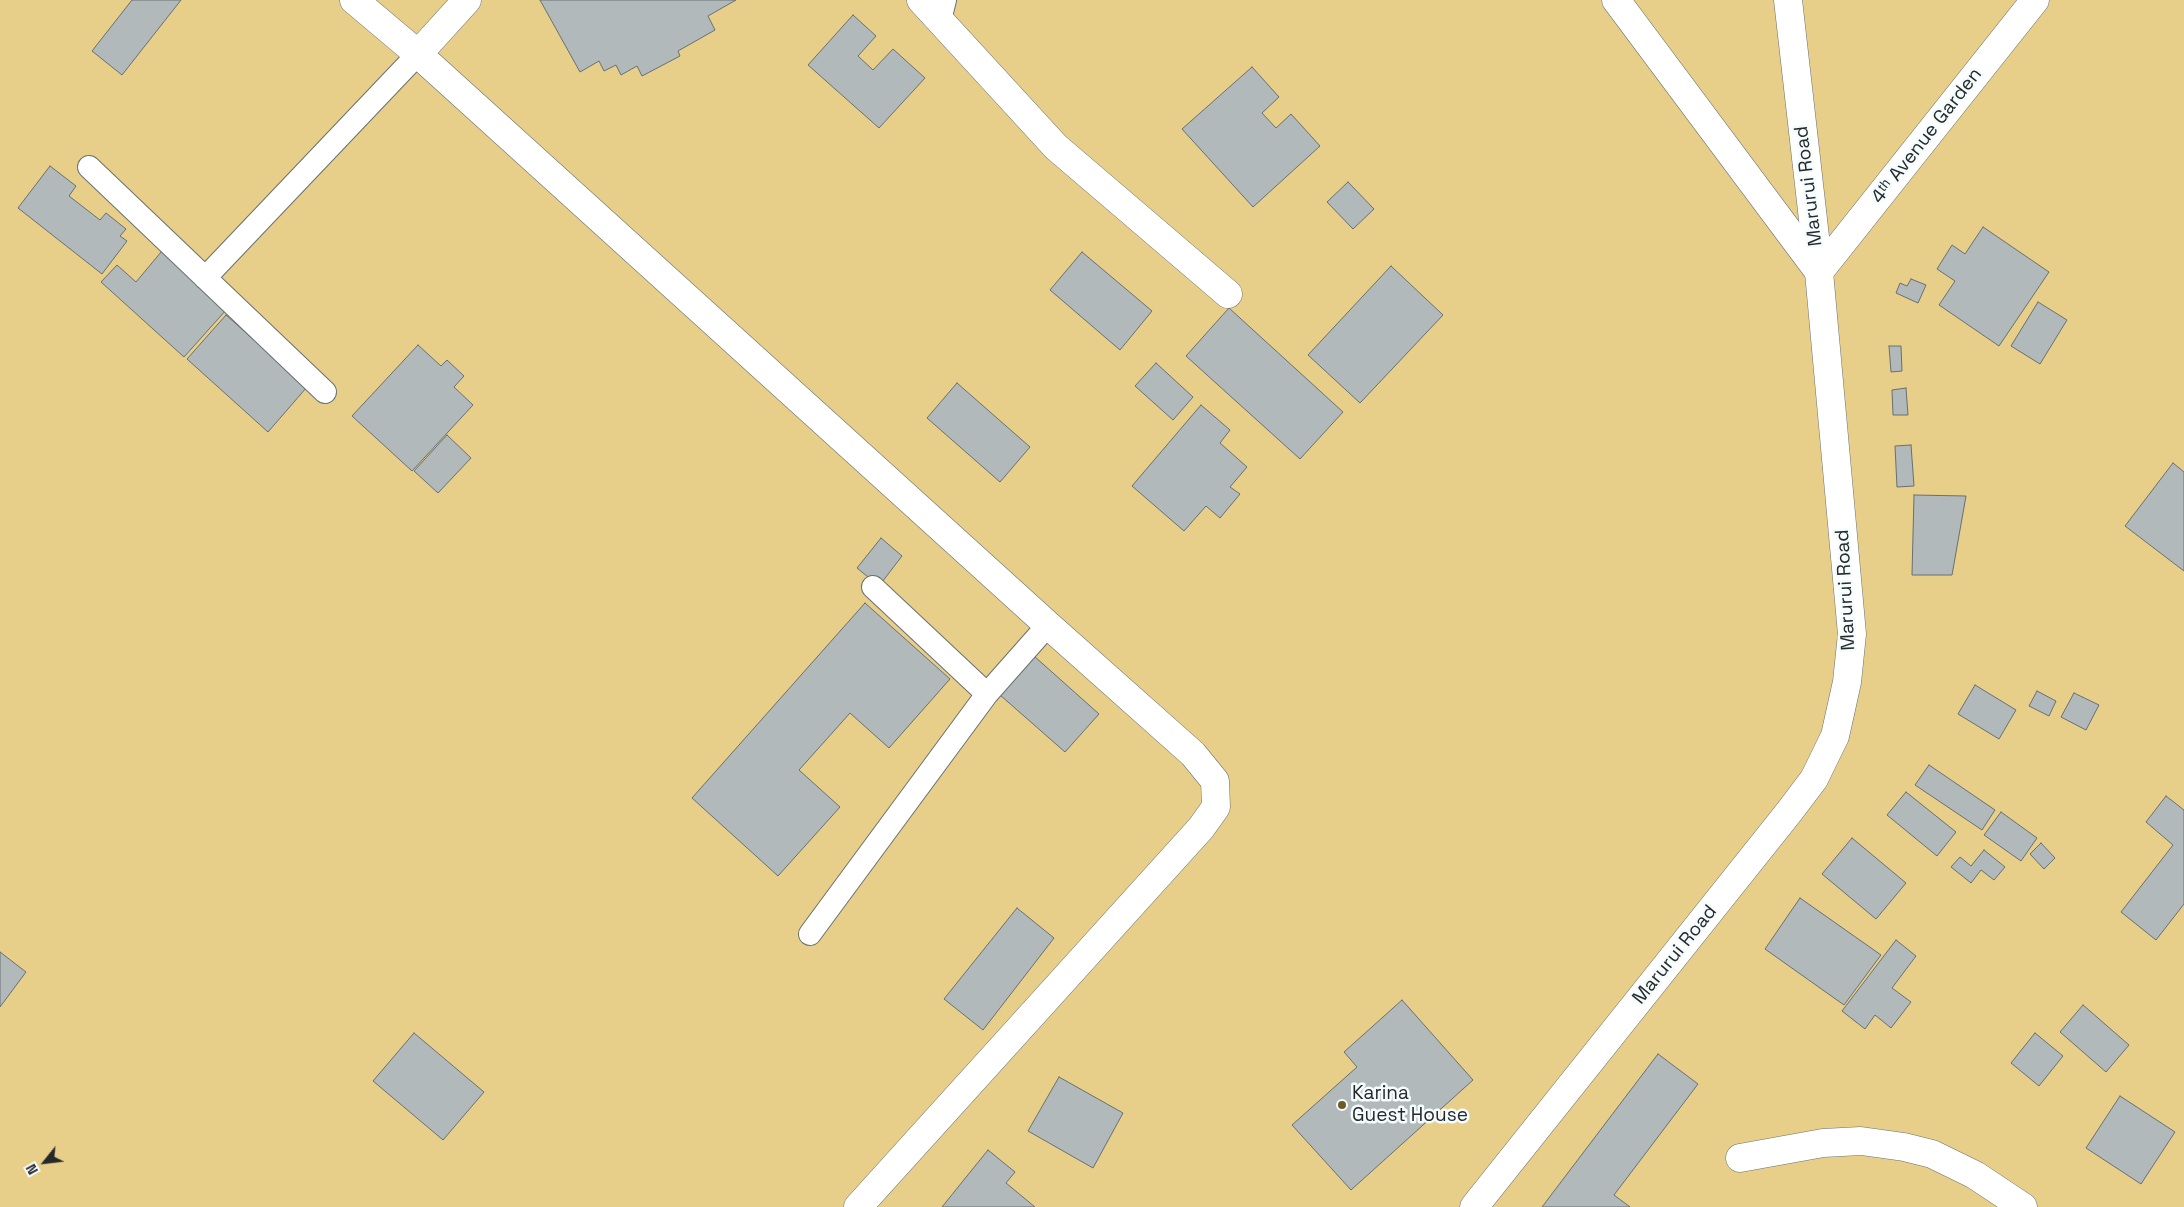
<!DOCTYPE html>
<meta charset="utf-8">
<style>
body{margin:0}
#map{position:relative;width:2184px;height:1207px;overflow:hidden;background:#e7eff0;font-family:"Space Grotesk",sans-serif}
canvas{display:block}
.north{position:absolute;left:20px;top:1137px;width:50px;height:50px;-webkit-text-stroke:4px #f5fcfe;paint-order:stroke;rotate:241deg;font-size:14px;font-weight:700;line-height:20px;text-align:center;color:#262929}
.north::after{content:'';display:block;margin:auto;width:18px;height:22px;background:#262929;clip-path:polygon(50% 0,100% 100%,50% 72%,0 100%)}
</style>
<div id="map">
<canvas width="2184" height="1207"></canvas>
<div class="north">N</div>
</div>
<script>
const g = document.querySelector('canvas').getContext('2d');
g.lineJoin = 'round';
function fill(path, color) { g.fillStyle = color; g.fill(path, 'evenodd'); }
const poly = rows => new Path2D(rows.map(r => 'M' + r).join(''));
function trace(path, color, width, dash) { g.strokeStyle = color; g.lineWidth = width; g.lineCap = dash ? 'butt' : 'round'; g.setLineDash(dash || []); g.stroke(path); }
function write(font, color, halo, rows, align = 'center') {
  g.font = font + ' "Space Grotesk",sans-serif'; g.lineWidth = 5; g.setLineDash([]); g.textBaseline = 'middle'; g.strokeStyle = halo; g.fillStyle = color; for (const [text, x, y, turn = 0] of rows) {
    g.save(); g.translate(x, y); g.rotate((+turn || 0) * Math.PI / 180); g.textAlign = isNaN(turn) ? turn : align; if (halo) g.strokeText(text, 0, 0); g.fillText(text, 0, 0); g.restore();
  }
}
fill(poly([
 [0,0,2184,0,2184,1207,0,1207]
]), '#e7ce89');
const building = poly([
 [132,0,181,0,122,75,92,51,132,0],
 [540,0,736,0,708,16,715,30,678,51,680,56,642,76,637,66,621,75,616,65,604,71,599,61,580,72,540,0],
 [853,15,876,36,858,56,873,70,893,49,925,78,879,128,808,65,853,15],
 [1252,67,1279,97,1262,113,1276,128,1291,114,1320,146,1253,207,1182,129,1252,67],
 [50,166,76,186,69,196,100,220,106,213,126,229,120,236,127,241,102,274,18,208,50,166],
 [1348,182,1374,209,1353,229,1327,202,1348,182],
 [1983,227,2049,272,1999,346,1939,305,1955,281,1937,269,1952,245,1965,254,1983,227],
 [162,251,227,309,184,357,101,282,117,265,136,282,162,251],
 [1082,252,1152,311,1120,350,1050,290,1082,252],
 [1391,266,1443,315,1360,403,1308,355,1391,266],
 [1911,279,1926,285,1918,303,1896,293,1900,283,1907,286,1911,279],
 [2038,302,2067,320,2040,364,2011,346,2038,302],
 [1229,308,1343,412,1300,459,1186,356,1229,308],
 [226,315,307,387,268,432,187,359,226,315],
 [418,345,441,366,447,360,464,376,454,387,473,405,412,471,352,416,418,345],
 [1889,346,1901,346,1902,371,1891,372,1889,346],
 [1156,363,1193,397,1173,420,1135,386,1156,363],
 [957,383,1030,447,1000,482,927,418,957,383],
 [1906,388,1908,415,1893,415,1892,390,1906,388],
 [1201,405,1230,430,1220,443,1247,467,1230,487,1240,494,1220,518,1206,506,1184,531,1132,486,1201,405],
 [447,435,471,458,438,493,414,471,447,435],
 [1911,445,1914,486,1897,487,1895,446,1911,445],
 [2173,463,2184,472,2184,571,2125,526,2173,463],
 [1914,495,1966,496,1952,575,1912,575,1914,495],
 [881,538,902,556,879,586,857,568,881,538],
 [865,603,950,679,889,748,850,713,799,770,840,807,778,876,692,798,865,603],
 [1034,656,1099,714,1065,752,1000,695,1034,656],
 [1975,685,2016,710,1999,739,1958,714,1975,685],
 [2037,691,2056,701,2049,716,2029,706,2037,691],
 [2074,693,2099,705,2086,730,2061,717,2074,693],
 [1929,765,1995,810,1982,830,1915,785,1929,765],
 [1906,792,1956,832,1937,856,1887,815,1906,792],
 [2166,796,2184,810,2184,904,2156,940,2121,912,2173,845,2146,822,2166,796],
 [2001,812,2037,838,2021,861,1984,835,2001,812],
 [1852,838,1906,883,1876,919,1822,874,1852,838],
 [2041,843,2055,858,2044,869,2030,854,2041,843],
 [1984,850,2005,867,1994,880,1981,870,1971,883,1951,867,1960,857,1971,866,1984,850],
 [1800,898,1881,955,1844,1005,1765,949,1800,898],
 [1017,908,1054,938,983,1030,944,999,1017,908],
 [1896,940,1916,956,1892,988,1911,1002,1891,1028,1875,1015,1865,1029,1842,1011,1896,940],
 [0,952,26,972,0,1007,0,952],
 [1402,1000,1473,1080,1351,1190,1292,1125,1357,1067,1344,1052,1402,1000],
 [2083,1005,2129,1045,2106,1072,2060,1032,2083,1005],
 [414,1033,484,1092,443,1140,373,1081,414,1033],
 [2035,1033,2063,1056,2039,1086,2011,1063,2035,1033],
 [1658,1054,1698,1084,1614,1195,1630,1207,1542,1207,1658,1054],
 [1059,1077,1123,1113,1093,1168,1028,1131,1059,1077],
 [2120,1096,2175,1132,2141,1184,2086,1148,2120,1096],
 [988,1150,1015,1172,1006,1183,1035,1207,942,1207,988,1150]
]);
fill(building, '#b2b9ba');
trace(building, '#697071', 1);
const service = poly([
 [940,20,945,0],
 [89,167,325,392],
 [205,278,418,54],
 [873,587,987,694],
 [810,934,987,694,1048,625]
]);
const minor = poly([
 [354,0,418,54,1048,625,1193,754,1215,781,1216,807,1201,828,858,1207],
 [921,0,1056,147,1228,294],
 [1616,0,1819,272,2035,0],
 [418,54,467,0],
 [1740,1158,1823,1143,1861,1141,1904,1147,1932,1154,1975,1175,2023,1207]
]);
const tertiary = poly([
 [1474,1207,1789,812,1814,779,1835,736,1847,682,1852,634,1819,272,1788,0]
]);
trace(service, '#6a7172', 24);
trace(minor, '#6a7172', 29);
trace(tertiary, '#6a7172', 29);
trace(service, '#fff', 22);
trace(minor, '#fff', 28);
trace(tertiary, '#fff', 28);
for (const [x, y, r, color] of [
 [1342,1105,5,"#6c5b29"]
]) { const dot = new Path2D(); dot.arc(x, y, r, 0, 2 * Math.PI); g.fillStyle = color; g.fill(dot); trace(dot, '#f5fcfe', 2); }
write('19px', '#262929', '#f5fcfe', [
 ["4ᵗʰ Avenue Garden",1927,136,-52],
 ["Marurui Road",1809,186,-97],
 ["Marurui Road",1846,590,-93],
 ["Marurui Road",1675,955,-51]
]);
write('19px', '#262929', '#f5fcfe', [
 ["Karina",1352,1094],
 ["Guest House",1352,1116]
], 'left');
</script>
